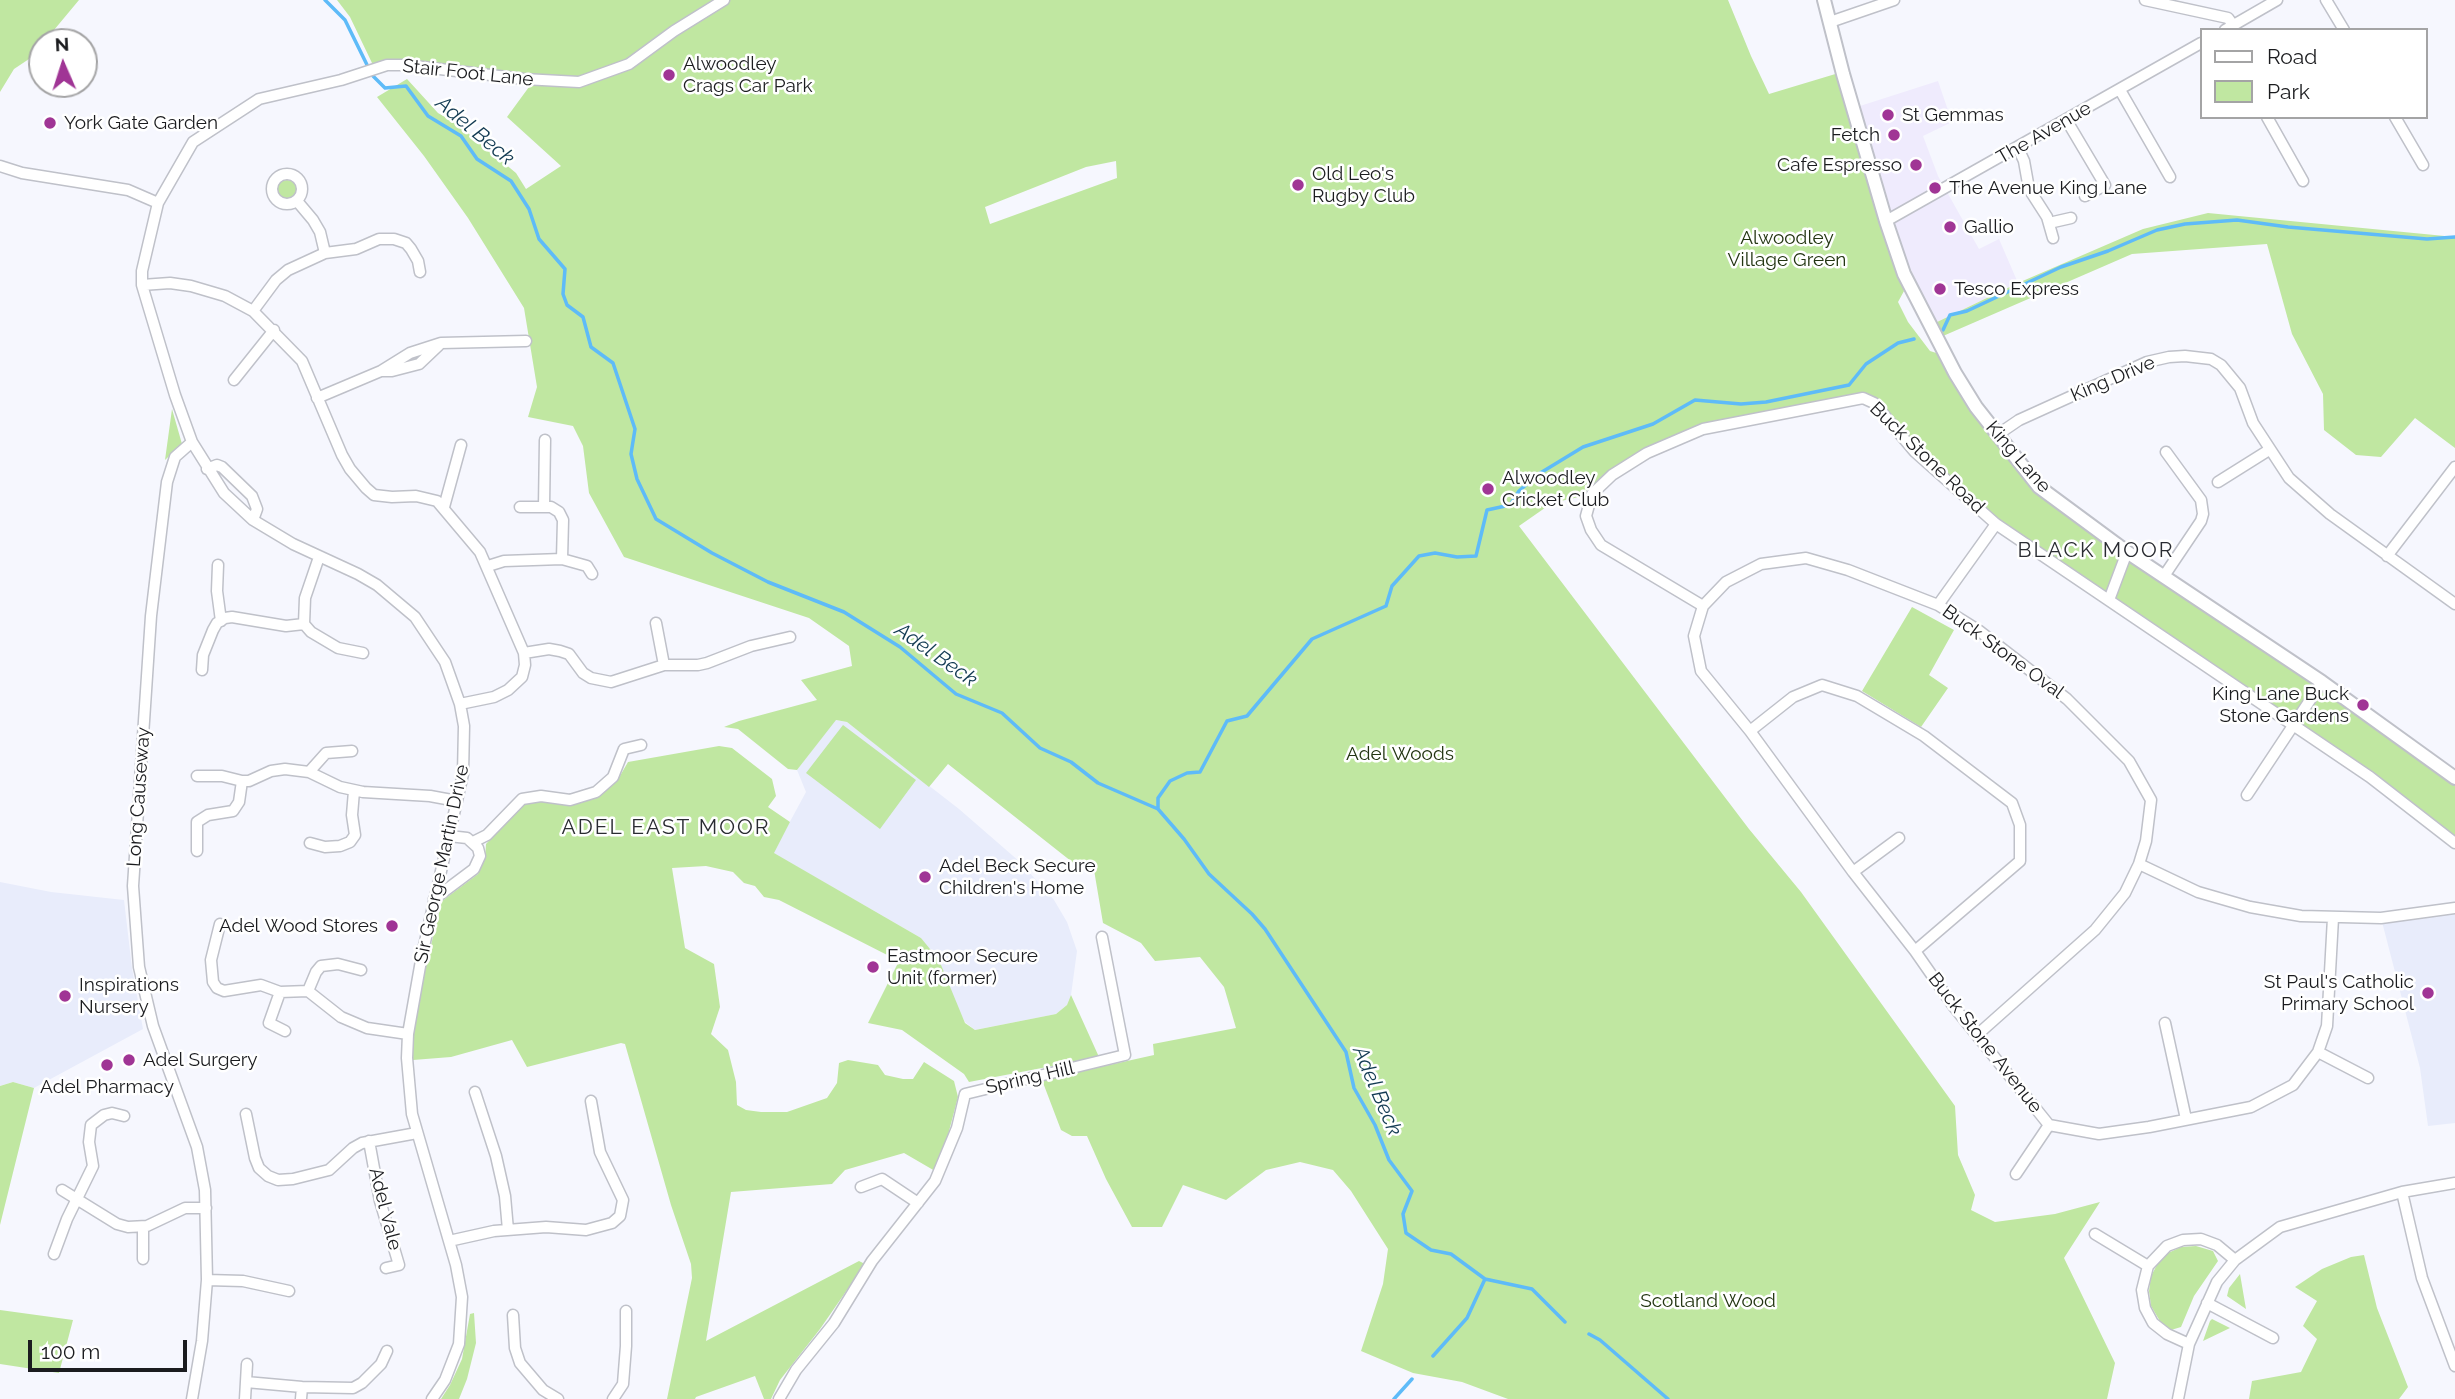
<!DOCTYPE html>
<style>
body{margin:0}
#map{position:relative;width:2455px;height:1399px;overflow:hidden;background:#f6f7fe;font-family:Raleway,sans-serif}
canvas{display:block}
.legend{position:absolute;left:2200px;top:28px;width:228px;height:91px;box-sizing:border-box;background:#fff;border:2px solid #a4a4a5;margin:0;padding:9px 12px;list-style:none;font-size:21px;color:#1b1c1f}
.legend li{display:flex;align-items:center;gap:14px;height:35px}
.legend b{width:35px;border:2px solid #a4a4a5}
.north{position:absolute;left:28px;top:28px;width:70px;height:70px;box-sizing:border-box;background:#fff;border:2px solid #a4a4a5;border-radius:50%;rotate:357deg;font-size:19px;font-weight:700;line-height:28px;text-align:center;color:#1b1c1f}
.north::after{content:'';display:block;margin:auto;width:24px;height:32px;background:#a03595;clip-path:polygon(50% 0,100% 100%,50% 72%,0 100%)}
.scale{position:absolute;left:28px;top:1340px;width:159px;height:32px;box-sizing:border-box;border:4px solid #1b1c1f;border-top:0;padding-left:9px;font-size:21px;line-height:24px;white-space:nowrap;color:#1b1c1f;-webkit-text-stroke:5px #fff;paint-order:stroke}
</style>
<div id="map">
<canvas width="2455" height="1399"></canvas>
<ul class="legend">
<li><b style="height:9px;background:#fff"></b>Road</li>
<li><b style="height:19px;background:#c0e7a1"></b>Park</li>
</ul>
<div class="north">N</div>
<div class="scale">100 m</div>
</div>
<script>
const g = document.querySelector('canvas').getContext('2d');
g.lineJoin = 'round';
function fill(path, color) { g.fillStyle = color; g.fill(path, 'evenodd'); }
const poly = rows => new Path2D(rows.map(r => 'M' + r).join(''));
function trace(path, color, width, dash) { g.strokeStyle = color; g.lineWidth = width; g.lineCap = dash ? 'butt' : 'round'; g.setLineDash(dash || []); g.stroke(path); }
function write(font, color, halo, rows, align = 'center') {
  g.font = font + ' Raleway,sans-serif'; g.lineWidth = 5; g.setLineDash([]); g.textBaseline = 'middle'; g.strokeStyle = halo; g.fillStyle = color; for (const [text, x, y, turn = 0] of rows) {
    g.save(); g.translate(x, y); g.rotate((+turn || 0) * Math.PI / 180); g.textAlign = isNaN(turn) ? turn : align; if (halo) g.strokeText(text, 0, 0); g.fillText(text, 0, 0); g.restore();
  }
}
fill(poly([
 [1938,81,1952,122,1923,136,1938,176,1979,249,1999,239,2018,283,1935,323,1904,254,1860,106]
]), '#efebfd');
fill(poly([
 [835,720,847,722,959,809,1020,862,1054,900,1067,922,1077,951,1071,995,1067,1005,1056,1014,975,1030,965,1022,921,938,773,853,806,792,797,770],
 [0,882,51,892,124,900,132,968,143,1029,34,1088,13,1082,0,1086],
 [2455,908,2455,1123,2428,1126,2420,1068,2381,918]
]), '#e8ecfb');
fill(poly([
 [0,0,79,0,44,42,42,42,32,57,14,69,0,92],
 [337,0,1728,0,1751,56,1769,94,1842,72,1890,251,1904,291,1898,302,1908,322,1930,351,1946,356,2039,487,2455,778,2455,843,2370,777,1996,524,1863,398,1703,429,1647,453,1592,494,1552,503,1519,526,1749,829,1801,892,1955,1106,1958,1155,1975,1195,1971,1210,1995,1222,2055,1214,2100,1202,2064,1258,2115,1363,2107,1399,1508,1399,1462,1382,1413,1373,1361,1351,1383,1284,1388,1249,1351,1191,1333,1170,1300,1162,1266,1170,1226,1200,1183,1185,1162,1227,1132,1227,1106,1179,1087,1136,1072,1136,1061,1130,1042,1080,1154,1055,1153,1044,1236,1028,1224,987,1200,957,1155,961,1141,943,1103,923,1094,870,1081,869,948,764,929,787,847,722,836,720,797,770,788,769,738,729,724,727,739,721,817,700,801,680,852,666,849,646,809,618,624,557,589,493,583,446,573,426,528,417,537,387,524,308,468,218,424,156,377,97,407,79,438,113,457,124,516,173,526,189,561,166,507,117,537,76,414,61,372,63,350,17],
 [1116,161,1117,178,990,224,985,207,1086,167],
 '277 190a10 10 0 1 1 20 0a10 10 0 1 1-20 0Z',
 [2208,213,2455,237,2455,448,2415,418,2381,457,2356,455,2324,430,2323,394,2292,334,2267,244,2132,254,1943,336,1935,323,2018,283,2143,229],
 [172,409,182,444,165,460],
 [1912,607,1954,630,1929,675,1948,688,1921,727,1862,691],
 [843,725,916,780,880,829,806,773],
 [719,746,732,748,772,779,776,796,768,807,790,822,774,853,921,938,939,960,965,1023,975,1030,1056,1014,1067,1005,1071,995,1099,1057,969,1082,964,1074,902,1030,868,1023,899,961,779,900,764,897,755,886,744,883,733,872,706,866,672,868,685,948,714,964,720,1007,711,1034,728,1050,736,1082,737,1105,746,1110,761,1112,787,1112,827,1098,837,1083,839,1063,848,1060,878,1065,885,1075,903,1079,913,1079,924,1062,954,1081,958,1097,943,1154,935,1171,904,1153,845,1170,832,1184,731,1192,706,1341,859,1261,865,1264,820,1329,780,1380,771,1399,764,1399,755,1376,696,1397,695,1399,667,1399,692,1278,691,1264,671,1205,625,1044,621,1043,527,1067,512,1040,451,1057,413,1060,413,1026,419,993,442,901,478,874,485,859,486,844,495,834,524,804,597,795,617,781,628,762],
 [13,1082,34,1088,0,1225,0,1086],
 [2196,1246,2213,1251,2218,1261,2194,1296,2181,1327,2171,1330,2161,1323,2151,1306,2149,1291,2151,1276,2158,1263,2168,1253,2181,1247],
 [2364,1255,2377,1308,2408,1387,2399,1399,2249,1399,2252,1381,2301,1372,2317,1339,2303,1326,2317,1301,2295,1287,2322,1269,2351,1257],
 [2240,1274,2246,1309,2227,1296,2229,1288],
 [0,1310,73,1320,59,1373,0,1364],
 [474,1313,476,1343,467,1379,459,1399,441,1399,450,1385,462,1359,470,1314],
 [2212,1319,2230,1328,2203,1341,2210,1321]
]), '#c0e7a1');
trace(poly([
 [325,0,345,20,372,75,385,88,406,86,428,116,461,136,477,159,511,181,529,209,539,239,565,269,563,294,567,305,583,317,591,347,613,363,635,429,631,454,637,479,656,519,712,553,768,582,844,612,900,647,956,694,1002,713,1040,748,1071,762,1098,783,1158,809,1184,839,1209,874,1252,914,1265,929,1346,1052,1354,1088,1375,1125,1389,1160,1412,1191,1403,1214,1406,1233,1431,1250,1451,1254,1485,1279,1532,1289,1565,1322],
 [1943,330,1950,315,1967,311,2061,267,2108,251,2157,230,2185,224,2237,220,2288,227,2427,239,2455,237],
 [1158,809,1158,798,1170,781,1187,773,1200,772,1227,721,1247,716,1312,639,1386,606,1392,586,1419,556,1435,553,1457,557,1476,556,1487,510,1510,505,1519,491,1537,475,1583,447,1653,424,1695,400,1741,404,1766,402,1849,385,1866,364,1898,343,1914,339],
 [1589,1334,1600,1340,1668,1399],
 [1433,1356,1467,1318,1485,1279],
 [1394,1399,1412,1379]
]), '#5ebbf8', 3.5);
const minor = poly([
 [2145,0,2228,18,2233,25],
 [2326,0,2344,30],
 [1830,22,1894,0],
 [2225,30,2277,0],
 [2120,90,2170,177],
 [2267,117,2303,181],
 [2395,117,2423,165],
 [2067,121,2105,185,2085,196],
 [2018,148,2024,161,2029,189,2047,217,2053,238],
 [0,166,22,173,128,190,158,203],
 '272 189a15 15 0 1 1 30 0a15 15 0 1 1-30 0Z',
 [1886,221,2201,43],
 [2049,223,2071,218],
 [325,253,356,249,379,239,394,239,406,243,411,249,418,261,420,272],
 [142,285,170,283,191,286,225,296,253,311,302,361,342,455,350,469,366,488,374,495,392,497,416,496,437,501,480,552,524,653,525,665,522,677,508,690,494,697,460,704],
 [253,311,276,280,288,270,325,253,320,232,313,220,297,201],
 [382,371,392,371,419,364,439,345],
 [234,380,274,330],
 [317,398,381,371,410,353,441,343,526,341],
 [1997,435,2019,420,2147,362,2169,357,2185,356,2211,359,2221,365,2240,388,2253,423,2289,478,2330,514,2455,604],
 [192,442,224,493,253,520,293,544,358,574,377,585,415,617,445,662,460,704,464,726,463,774,422,955,408,1034,407,1058,412,1114,456,1265,462,1297,459,1344,445,1380,432,1399],
 [207,469,217,465,222,467,252,496,257,509,253,520],
 [2218,482,2269,450],
 [444,507,461,445],
 [544,507,545,440],
 [2387,556,2455,467],
 [562,559,587,566,592,574],
 [218,565,217,591,221,621],
 [488,566,504,561,562,559,563,520,559,512,551,507,520,507],
 [2164,576,2201,521,2203,514,2201,500,2166,452],
 [2109,600,2127,552],
 [1938,605,1996,524],
 [1703,606,1601,545,1591,530,1586,516,1592,494,1612,475,1647,453,1703,429,1863,398,1874,403,1915,452,1996,524,2370,777,2455,843],
 [656,623,664,665],
 [304,624,311,632,338,648,363,653],
 [524,653,549,649,560,651,569,654,583,673,591,678,611,682,664,665,698,665,707,663,751,646,790,637],
 [202,670,203,655,213,630,217,623,225,618,232,617,286,626,304,624,305,598,319,557],
 [1750,731,1793,697,1822,685,1857,696,1924,736,2012,803,2020,825,2020,861,1915,951],
 [309,772,326,753,352,751],
 [197,776,222,776,242,781],
 [2247,795,2322,682],
 [473,842,487,835,522,799,541,796,570,800,596,792,613,777,624,749,641,745],
 [310,843,325,847,340,846,350,842,355,835,352,815,354,791],
 [197,851,197,822,208,815,233,811,239,802,242,781,249,781,271,771,285,769,309,772,340,787,363,792,430,796,457,801],
 [2139,864,2198,892,2250,907,2301,916,2381,918,2455,908],
 [1853,872,1899,838],
 [434,899,474,869,480,856,478,848,467,838,449,836],
 [220,924,211,960,213,982,217,988,224,991,261,985,280,992,308,991,341,1017,367,1028,408,1034],
 [308,991,316,972,321,966,338,964,361,970],
 [280,992,269,1023,285,1031],
 [2165,1023,2186,1119],
 [1977,1035,2095,930,2125,893,2139,864,2146,841,2151,800,2129,761,2067,699,1978,630,1938,605,1848,570,1806,558,1761,564,1726,582,1703,606,1694,636,1701,671,1750,731,1853,872,1915,951,1954,1007,2049,1125,2099,1134,2149,1127,2251,1107,2293,1085,2318,1052,2327,1026,2333,918],
 [2318,1052,2368,1078],
 [475,1092,496,1156,505,1196,508,1230],
 [246,1114,255,1158,259,1168,268,1176,278,1180,293,1179,329,1170,353,1148,362,1143,417,1133],
 [369,1141,380,1201,399,1265,386,1268],
 [2016,1174,2049,1125],
 [861,1187,882,1179,918,1203],
 [62,1190,117,1224,128,1227,147,1226,185,1208,206,1208],
 [2402,1192,2422,1278,2455,1366],
 [143,1227,143,1259],
 [2095,1234,2148,1266],
 [449,1241,494,1231,546,1227,586,1230,612,1223,620,1216,623,1200,600,1152,591,1101],
 [54,1254,67,1219,93,1166,89,1142,91,1125,104,1115,112,1113,124,1116],
 [207,1280,243,1281,289,1291],
 [2207,1303,2273,1338],
 [513,1315,515,1348,520,1363,543,1390,558,1399],
 [2189,1344,2167,1334,2153,1323,2145,1308,2142,1290,2148,1266,2167,1246,2183,1240,2201,1239,2217,1245,2235,1260],
 [246,1382,302,1387,353,1388,362,1383,381,1364,387,1351],
 [192,1399,202,1341,207,1280,205,1190,197,1147,153,1026,139,967,133,886,151,616,167,482,175,457,192,442,175,395,142,285,142,271,158,203,193,142,259,99,341,80,387,65,406,65,524,79,579,82,629,64,674,31,724,0],
 [245,1399,247,1364],
 [301,1399,302,1387],
 [613,1399,623,1384,626,1346,626,1311],
 [779,1399,796,1370,834,1323,872,1261,935,1181,957,1128,965,1094,1125,1055,1102,937],
 [2178,1399,2189,1344,2217,1282,2235,1260,2280,1227,2402,1192,2455,1183]
]);
const tertiary = poly([
 [1824,0,1843,74,1886,221,1904,274,1955,373,1976,407,2039,487,2127,552,2322,682,2455,778]
]);
trace(minor, '#bfc1c9', 13);
trace(tertiary, '#bfc1c9', 16);
trace(minor, '#fff', 10);
trace(tertiary, '#fff', 12);
for (const [x, y, r, color] of [
 [669,75,7,"#a03595"],
 [1888,115,7,"#a03595"],
 [50,123,7,"#a03595"],
 [1894,135,7,"#a03595"],
 [1916,165,7,"#a03595"],
 [1298,185,7,"#a03595"],
 [1935,188,7,"#a03595"],
 [1950,227,7,"#a03595"],
 [1940,289,7,"#a03595"],
 [1488,489,7,"#a03595"],
 [2363,705,7,"#a03595"],
 [925,877,7,"#a03595"],
 [392,926,7,"#a03595"],
 [873,967,7,"#a03595"],
 [2428,993,7,"#a03595"],
 [65,996,7,"#a03595"],
 [129,1060,7,"#a03595"],
 [107,1065,7,"#a03595"]
]) { const dot = new Path2D(); dot.arc(x, y, r, 0, 2 * Math.PI); g.fillStyle = color; g.fill(dot); trace(dot, '#fff', 2.5); }
write('19px', '#1b1c1f', '#fff', [
 ["Alwoodley",683,64],
 ["Crags Car Park",683,86],
 ["St Gemmas",1902,115],
 ["York Gate Garden",64,123],
 ["Fetch",1880,135,"right"],
 ["Cafe Espresso",1902,165,"right"],
 ["Old Leo's",1312,174],
 ["Rugby Club",1312,196],
 ["The Avenue King Lane",1949,188],
 ["Gallio",1964,227],
 ["Tesco Express",1954,289],
 ["Alwoodley",1502,478],
 ["Cricket Club",1502,500],
 ["King Lane Buck",2349,694,"right"],
 ["Stone Gardens",2349,716,"right"],
 ["Adel Beck Secure",939,866],
 ["Children's Home",939,888],
 ["Adel Wood Stores",378,926,"right"],
 ["Eastmoor Secure",887,956],
 ["Unit (former)",887,978],
 ["St Paul's Catholic",2414,982,"right"],
 ["Primary School",2414,1004,"right"],
 ["Inspirations",79,985],
 ["Nursery",79,1007],
 ["Adel Surgery",143,1060],
 ["Adel Pharmacy",107,1087,"center"]
], 'left');
write('19px', '#1b1c1f', '#fff', [
 ["Stair Foot Lane",468,73,6],
 ["The Avenue",2044,133,-30],
 ["King Drive",2113,379,-23],
 ["King Lane",2018,457,49],
 ["Buck Stone Road",1927,458,44],
 ["Buck Stone Oval",2003,652,36],
 ["Long Causeway",139,797,-86],
 ["Sir George Martin Drive",442,864,-78],
 ["Buck Stone Avenue",1985,1043,52],
 ["Spring Hill",1030,1078,-13],
 ["Adel Vale",385,1209,76]
]);
write('19px', '#233512', '#fff', [
 ["Alwoodley",1787,238],
 ["Village Green",1787,260],
 ["Adel Woods",1400,754],
 ["Scotland Wood",1708,1301]
]);
write('italic 21px', '#133b53', '#fff', [
 ["Adel Beck",475,131,40],
 ["Adel Beck",936,655,35],
 ["Adel Beck",1377,1091,67]
]);
g.letterSpacing = '2px';
write('21px', '#2a2c32', '#fff', [
 ["BLACK MOOR",2096,551],
 ["ADEL EAST MOOR",666,828]
]);
g.letterSpacing = '0px';
</script>
